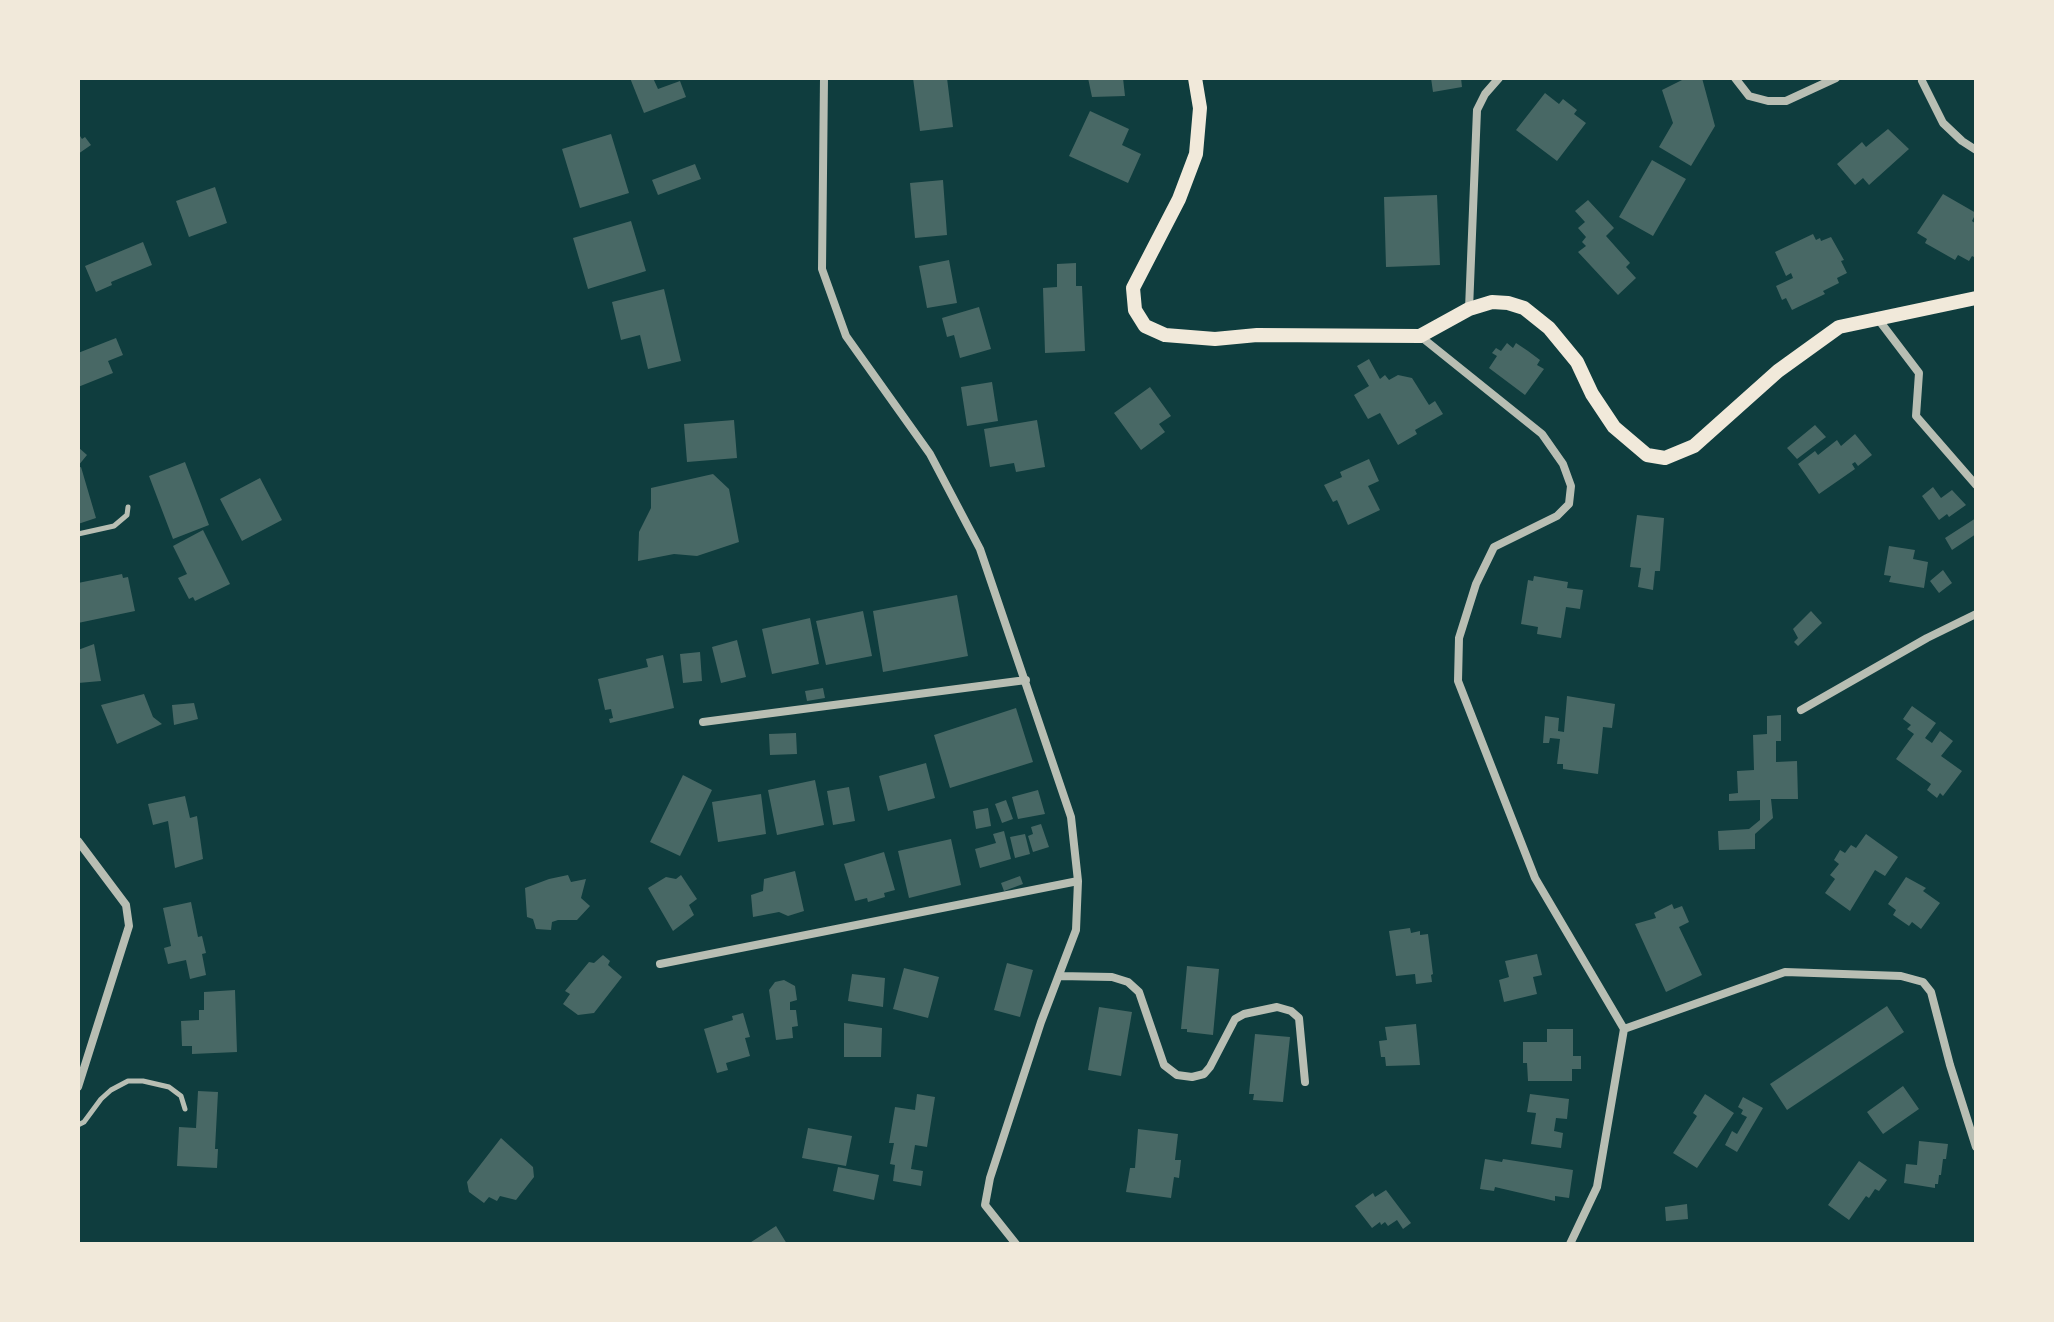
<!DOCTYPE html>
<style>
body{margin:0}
#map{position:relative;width:2054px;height:1322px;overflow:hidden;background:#0f3d3e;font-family:"Source Serif 4",serif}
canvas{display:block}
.frame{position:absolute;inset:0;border:80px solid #f1e9da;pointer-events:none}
</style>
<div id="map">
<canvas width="2054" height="1322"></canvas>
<div class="frame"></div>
</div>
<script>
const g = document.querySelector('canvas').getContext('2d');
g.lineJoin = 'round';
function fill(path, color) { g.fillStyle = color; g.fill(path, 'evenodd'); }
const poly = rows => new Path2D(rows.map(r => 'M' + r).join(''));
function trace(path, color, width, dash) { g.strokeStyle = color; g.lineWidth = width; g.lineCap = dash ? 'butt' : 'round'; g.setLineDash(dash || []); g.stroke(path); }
fill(poly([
 [630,78,653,78,658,89,680,81,686,97,644,113],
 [913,78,947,78,953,127,920,131],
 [1088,78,1123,78,1125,96,1092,97],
 [1431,78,1461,78,1462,87,1433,92],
 [1686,78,1702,78,1715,126,1691,166,1659,147,1673,123,1662,90],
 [1545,93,1559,104,1563,99,1577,110,1574,114,1586,123,1557,161,1516,130],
 [1090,111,1129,129,1122,145,1141,154,1128,183,1069,156],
 [1888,129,1909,149,1869,185,1863,178,1855,185,1837,164,1862,142,1866,147],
 [78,133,82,139,85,137,91,145,78,154],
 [611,134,629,193,580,208,562,149],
 [1652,160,1686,179,1653,236,1619,217],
 [695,164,701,179,658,195,652,180],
 [943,180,947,235,915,238,910,183],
 [215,187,227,223,189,237,176,201],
 [1943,194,1976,213,1972,221,1976,224,1976,258,1972,256,1969,261,1958,255,1955,260,1925,243,1927,239,1917,233],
 [1437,195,1440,265,1386,267,1384,197],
 [1588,200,1614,228,1606,236,1630,263,1626,267,1636,278,1618,295,1578,252,1586,246,1582,242,1586,237,1578,228,1585,222,1575,211],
 [631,221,646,271,588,289,573,238],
 [1813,234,1816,240,1820,238,1821,241,1831,237,1844,260,1841,261,1847,273,1837,278,1839,283,1823,291,1825,294,1792,310,1786,298,1782,300,1776,286,1793,278,1791,273,1786,276,1775,252],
 [143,242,152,265,111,282,112,285,96,292,85,266],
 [949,260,957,303,927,308,919,266],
 [1076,263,1076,286,1082,286,1085,351,1045,353,1043,288,1057,287,1057,264],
 [664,289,681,361,648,369,640,335,621,340,612,302],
 [979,307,991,349,960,358,954,335,947,337,942,318],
 [116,338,123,355,108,361,113,373,78,387,78,353],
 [1507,343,1513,348,1516,343,1528,351,1540,360,1537,365,1544,369,1525,395,1489,368,1497,356,1492,353,1496,348,1501,351],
 [1369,359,1380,379,1385,375,1389,380,1398,375,1412,378,1429,405,1435,401,1443,414,1415,430,1417,434,1398,445,1380,413,1368,419,1354,395,1369,386,1357,366],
 [992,382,998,421,967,426,961,387],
 [1150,387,1171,416,1159,424,1165,432,1141,450,1114,413],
 [734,420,737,458,687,462,684,424],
 [1037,420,1045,467,1016,472,1014,463,990,467,984,429],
 [1815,425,1826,437,1797,459,1787,448],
 [1855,434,1872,455,1858,466,1855,462,1852,464,1855,469,1819,494,1798,464,1815,451,1818,455,1837,440,1841,446],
 [78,447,87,455,78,466],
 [1369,459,1379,481,1368,486,1380,510,1348,525,1337,500,1333,502,1324,485,1342,477,1340,472],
 [185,462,209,525,173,539,149,476],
 [81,467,96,518,78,524,78,468],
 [713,474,729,489,739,542,697,556,674,554,638,561,639,532,651,508,651,488],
 [260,478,282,520,242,541,220,499],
 [1933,487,1941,498,1952,490,1966,505,1949,517,1947,514,1939,520,1922,496],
 [1637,515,1664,518,1660,571,1655,571,1653,590,1638,587,1641,568,1630,567],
 [1976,518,1976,534,1952,550,1945,538],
 [203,530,230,584,195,601,193,597,189,599,178,578,187,574,173,546],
 [1889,546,1915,550,1913,559,1928,562,1924,588,1889,582,1891,576,1884,575],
 [1943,570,1952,583,1939,593,1930,581],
 [122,574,123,578,128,577,135,611,78,623,78,583],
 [1534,576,1568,582,1567,588,1583,590,1580,609,1566,607,1561,638,1537,634,1538,627,1521,624,1528,580,1533,581],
 [957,595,968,656,883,672,873,611],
 [863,611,872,656,826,665,816,621],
 [1811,611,1822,623,1798,646,1794,642,1798,638,1793,629],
 [810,618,819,664,772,674,762,629],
 [737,640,746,677,721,683,712,647],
 [94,644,101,681,78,683,78,650],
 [700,652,702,681,683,683,680,654],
 [663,655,674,708,610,723,609,719,613,718,611,709,605,710,598,679,648,667,646,659],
 [823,688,825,698,807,701,805,691],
 [144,694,153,717,162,724,117,744,101,705],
 [1567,696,1615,704,1612,728,1603,727,1598,774,1563,769,1563,764,1557,764,1560,739,1550,738,1549,743,1543,743,1545,716,1559,718,1558,731,1564,732],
 [194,703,198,719,174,725,172,705],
 [1912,706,1936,723,1925,738,1932,743,1940,731,1953,741,1941,756,1962,771,1943,796,1940,793,1937,798,1927,790,1931,784,1896,759,1914,734,1907,729,1911,725,1903,719],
 [1016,708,1033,762,950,788,934,735],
 [1781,715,1781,741,1776,741,1776,762,1797,761,1798,799,1771,799,1773,818,1755,834,1755,849,1719,850,1718,831,1749,829,1760,820,1760,800,1729,801,1729,794,1738,793,1737,771,1754,770,1753,735,1767,734,1767,716],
 [796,733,797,754,770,755,769,734],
 [926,763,935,798,888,811,879,776],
 [683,775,712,790,680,856,650,842],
 [815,780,824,825,777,835,768,790],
 [849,787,855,821,833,825,827,791],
 [1038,790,1045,814,1018,819,1012,797],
 [761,794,766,834,718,842,712,802],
 [185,796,190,818,197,816,203,859,175,868,168,821,153,825,148,804],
 [1006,800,1013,819,1002,823,995,804],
 [988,808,991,826,976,829,973,811],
 [1041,824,1049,847,1033,852,1028,836,1033,834,1031,827],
 [1004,831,1011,859,980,868,975,849,996,843,993,834],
 [1025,834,1030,854,1015,858,1010,837],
 [1866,834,1898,857,1885,876,1875,870,1850,911,1825,893,1835,879,1830,875,1839,864,1834,860,1840,850,1845,853,1851,845,1856,848],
 [951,839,961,885,909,898,898,851],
 [884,852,895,890,884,893,885,897,868,902,867,898,855,901,844,864],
 [795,871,804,911,788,916,779,912,753,917,751,895,763,891,764,879],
 [568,875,571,882,586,879,581,898,590,906,577,920,558,920,552,922,551,930,536,929,533,919,527,917,525,888,549,879],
 [681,875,697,899,689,905,694,915,673,931,648,888,666,877,676,879],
 [1020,876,1023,884,1004,891,1001,883],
 [1906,877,1926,888,1923,891,1940,903,1921,929,1912,922,1909,926,1893,915,1896,910,1888,904],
 [191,902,198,937,202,936,206,953,202,954,206,975,190,979,186,960,168,964,164,948,171,946,163,908],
 [1672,904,1674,909,1682,906,1689,922,1679,927,1702,975,1666,992,1635,924,1656,918,1654,913],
 [1410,928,1411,933,1420,931,1420,935,1428,934,1433,974,1431,975,1432,982,1416,984,1415,974,1396,976,1389,931],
 [1537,954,1542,975,1533,977,1537,994,1504,1002,1499,980,1509,977,1505,961],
 [603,955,610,961,608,965,622,977,594,1013,578,1015,563,1004,570,994,565,991,589,962,594,963],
 [1007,963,1033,970,1020,1017,994,1010],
 [1187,966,1219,969,1213,1035,1187,1032,1187,1029,1181,1029],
 [904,968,939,977,928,1018,893,1009],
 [852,974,885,978,883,1007,848,1001],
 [784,980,795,986,797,1000,790,1002,790,1010,796,1010,798,1026,792,1027,793,1038,776,1040,769,990,775,982],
 [235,990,237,1052,192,1054,192,1046,182,1046,181,1021,199,1020,199,1010,204,1010,204,992],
 [1887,1006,1904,1032,1787,1110,1770,1084],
 [1099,1007,1132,1012,1121,1076,1088,1070],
 [743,1013,750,1037,745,1038,750,1056,726,1063,728,1070,717,1073,704,1029,733,1020,732,1016],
 [844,1023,882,1028,881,1057,844,1057],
 [1416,1024,1420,1065,1386,1066,1385,1057,1381,1057,1379,1041,1387,1040,1385,1027],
 [1547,1029,1573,1029,1573,1056,1581,1056,1581,1069,1572,1069,1572,1081,1528,1081,1527,1063,1523,1063,1523,1042,1547,1042],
 [1255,1034,1290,1037,1283,1102,1253,1100,1254,1094,1249,1094],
 [1903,1086,1919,1109,1883,1134,1867,1112],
 [198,1091,218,1092,215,1149,218,1149,217,1168,177,1166,179,1127,196,1128],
 [917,1094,935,1097,927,1147,915,1145,911,1169,923,1171,921,1186,893,1181,895,1165,890,1164,894,1143,889,1143,895,1107,915,1110],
 [1530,1094,1569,1099,1567,1119,1556,1118,1554,1131,1563,1133,1561,1148,1531,1144,1536,1113,1527,1112],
 [1705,1094,1734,1113,1697,1168,1673,1153,1697,1116,1693,1113],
 [1743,1097,1763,1108,1737,1152,1725,1145,1732,1131,1737,1134,1747,1117,1741,1114,1743,1110,1738,1107],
 [808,1128,852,1136,846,1166,802,1158],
 [1138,1129,1178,1134,1175,1160,1181,1160,1179,1178,1174,1177,1171,1198,1126,1192,1130,1168,1135,1168],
 [501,1138,533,1167,534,1177,516,1200,500,1196,497,1201,489,1197,484,1203,469,1192,467,1182],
 [1919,1141,1948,1144,1946,1159,1943,1159,1941,1175,1939,1175,1938,1184,1935,1184,1935,1188,1904,1183,1906,1164,1917,1165],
 [1485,1159,1502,1162,1503,1159,1573,1170,1569,1198,1555,1196,1555,1201,1495,1187,1494,1191,1480,1189],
 [1859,1161,1887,1180,1879,1191,1875,1189,1869,1198,1866,1196,1849,1220,1828,1205],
 [838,1167,879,1175,874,1200,833,1191],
 [1386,1190,1411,1223,1403,1229,1397,1220,1388,1226,1385,1222,1381,1225,1380,1222,1372,1228,1355,1206,1373,1193,1375,1197],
 [1687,1204,1688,1219,1666,1221,1665,1207],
 [776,1226,787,1244,748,1244]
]), '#486865');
trace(poly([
 [78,534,114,526,127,515,128,507],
 [78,1125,84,1122,101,1099,111,1090,128,1081,143,1081,169,1087,181,1096,185,1109]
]), '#b8beb3', 5);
trace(poly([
 [824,78,822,269,846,336,930,454,980,549,1071,817,1078,881,1076,930,1041,1022,990,1178,985,1205,1016,1244],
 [1735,78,1749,96,1768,101,1786,101,1836,78],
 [1922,81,1943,123,1962,141,1976,150],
 [1469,309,1477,110,1485,94,1499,78],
 [1878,319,1919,373,1916,416,1976,485],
 [1420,336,1542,434,1563,464,1571,486,1569,504,1557,516,1494,547,1476,584,1459,638,1458,681,1535,878,1624,1029,1597,1187,1570,1244],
 [1801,710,1927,638,1976,614],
 [703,722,1026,680],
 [78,841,126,905,129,926,78,1087],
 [660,964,1078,881],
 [1059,976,1112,977,1128,982,1139,992,1164,1065,1177,1075,1192,1077,1204,1074,1210,1067,1235,1019,1244,1014,1277,1007,1291,1011,1299,1018,1305,1082],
 [1624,1029,1785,972,1901,976,1923,982,1931,992,1950,1065,1976,1147]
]), '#b8beb3', 8);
trace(poly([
 [1195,78,1200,108,1196,154,1179,199,1133,288,1135,310,1145,326,1165,335,1215,339,1257,335,1420,336,1469,309,1492,302,1508,303,1524,308,1549,328,1577,362,1592,394,1614,427,1647,455,1665,458,1694,446,1778,371,1839,327,1976,298]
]), '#f1e9da', 14);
</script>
